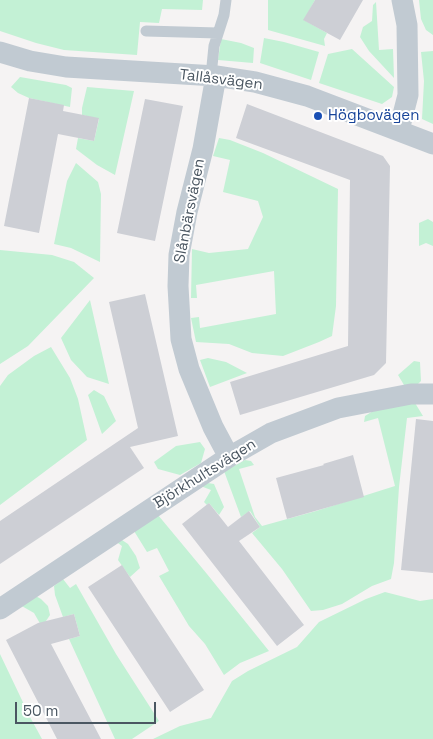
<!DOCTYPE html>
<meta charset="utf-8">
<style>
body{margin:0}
#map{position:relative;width:433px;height:739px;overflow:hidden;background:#f5f3f3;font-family:"Space Grotesk",sans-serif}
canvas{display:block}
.scale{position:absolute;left:15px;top:702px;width:141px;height:22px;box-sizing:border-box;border:2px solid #4a5661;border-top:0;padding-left:6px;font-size:15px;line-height:18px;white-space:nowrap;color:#4a5661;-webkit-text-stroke:4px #fff;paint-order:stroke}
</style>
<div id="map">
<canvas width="433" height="739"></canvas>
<div class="scale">50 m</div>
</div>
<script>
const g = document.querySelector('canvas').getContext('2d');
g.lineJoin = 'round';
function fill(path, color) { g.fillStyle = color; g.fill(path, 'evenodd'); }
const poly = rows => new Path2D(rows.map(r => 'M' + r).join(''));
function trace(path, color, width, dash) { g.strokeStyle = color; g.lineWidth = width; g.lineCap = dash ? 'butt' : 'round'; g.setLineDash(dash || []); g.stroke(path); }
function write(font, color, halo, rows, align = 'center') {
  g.font = font + ' "Space Grotesk",sans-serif'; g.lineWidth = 4; g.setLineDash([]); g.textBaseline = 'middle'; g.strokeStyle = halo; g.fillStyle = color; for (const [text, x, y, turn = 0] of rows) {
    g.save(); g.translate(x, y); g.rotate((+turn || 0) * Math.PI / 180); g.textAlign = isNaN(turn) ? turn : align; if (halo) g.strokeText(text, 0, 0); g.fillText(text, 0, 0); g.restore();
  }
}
fill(poly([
 [0,0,203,0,202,10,162,9,159,23,140,22,137,55,64,50,36,43,0,31],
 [268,0,315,0,304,20,327,33,324,39,325,46,268,30],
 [419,0,433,0,433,35,426,30,421,19],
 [376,2,379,50,393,49,394,78,369,51,360,37,363,27,372,21,373,5],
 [264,38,284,42,319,52,311,80,260,63],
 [221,39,241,43,254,48,253,63,218,60],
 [352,49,394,87,392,97,382,104,319,83,328,54],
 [433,51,433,124,422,119,424,81,421,52],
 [20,77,66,85,72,88,70,107,29,98,18,93,11,87],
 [87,87,134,91,115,175,97,165,76,149,78,138,94,141,99,119,82,115,82,108],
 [219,138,230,140,263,153,338,189,336,306,332,336,319,342,283,356,252,353,229,344,196,342,191,318,199,317,200,328,276,314,274,271,196,285,197,298,191,298,192,249,209,253,248,249,263,217,258,201,223,192,230,160,213,156],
 [76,163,98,182,101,194,100,262,71,248,54,244,67,181],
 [428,219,433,222,433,246,426,243,419,246,419,223],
 [0,250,52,255,74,262,94,278,28,346,0,364],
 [90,300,109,384,87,377,71,360,61,338],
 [51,347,70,378,78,399,87,440,0,505,0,386,8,375,34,356],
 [208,358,226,362,247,373,210,387,200,360],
 [414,361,420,362,421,381,417,385,404,385,398,375],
 [94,390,104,396,116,421,102,434,88,395],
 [415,403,423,416,407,418,399,487,394,563,391,579,372,586,342,604,323,610,311,611,282,569,252,533,260,527,250,511,241,517,224,471,245,460,251,461,254,465,239,469,255,517,262,526,316,511,395,486,378,418,364,422,365,416,373,411],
 [200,442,205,449,201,463,180,475,158,469,154,462,176,446],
 [202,482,214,484,224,507,219,515,209,503,207,505,204,502,211,490,198,485],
 [158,515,207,574,269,651,240,663,224,675,205,644,189,626,159,576,169,571,157,548,147,552,134,531],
 [122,540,128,544,136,556,140,568,130,577,118,560,122,546,115,541],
 [63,579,70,588,76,584,116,654,159,721,132,739,115,739,69,639,80,636,74,614,63,617,55,595,54,586],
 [385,592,420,601,433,599,433,739,153,739,180,726,211,718,232,681,248,671,297,647,319,622,366,599],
 [34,595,41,599,48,606,50,615,42,627,34,613,20,605],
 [0,654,30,717,42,739,0,739]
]), '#c3f1d5');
fill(poly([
 [315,0,363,0,340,40,303,20],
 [29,98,64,105,63,111,99,118,94,141,58,134,39,233,4,226],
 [145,99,183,106,155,241,117,233],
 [247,104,383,156,390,166,386,363,374,375,240,415,230,382,348,346,350,180,236,138],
 [145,294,178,436,130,447,144,468,0,564,0,521,138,428,109,302],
 [416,419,433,421,433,573,401,570],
 [353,455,364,497,287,519,276,478,324,465,323,464],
 [209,503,228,527,249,511,260,527,239,541,304,625,277,646,182,524],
 [122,565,204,690,170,712,88,587],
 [74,614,80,636,51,644,101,739,57,739,6,640,38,623]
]), '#cdcfd5');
trace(poly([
 [146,31,218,33],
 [211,76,214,46,224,15,226,0]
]), '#c1cad2', 11);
trace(poly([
 [0,52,30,61,66,67,216,76,255,82,307,96,433,144],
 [216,76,203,149,187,212,179,255,178,286,181,339,189,369,213,427,229,457],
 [399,130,408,95,407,25,402,0],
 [0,609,229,457,271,433,338,408,411,394,433,394]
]), '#c1cad2', 21);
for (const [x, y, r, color] of [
 [318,116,5,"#1a4fb4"]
]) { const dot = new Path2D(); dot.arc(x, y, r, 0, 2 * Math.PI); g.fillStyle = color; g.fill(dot); trace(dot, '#fff', 2); }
write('15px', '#4a5661', '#fff', [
 ["Tallåsvägen",221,80,7],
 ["Slånbärsvägen",190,211,-79],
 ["Björkhultsvägen",205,474,-32]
]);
write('15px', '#164399', '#fff', [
 ["Högbovägen",328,116]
], 'left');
</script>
